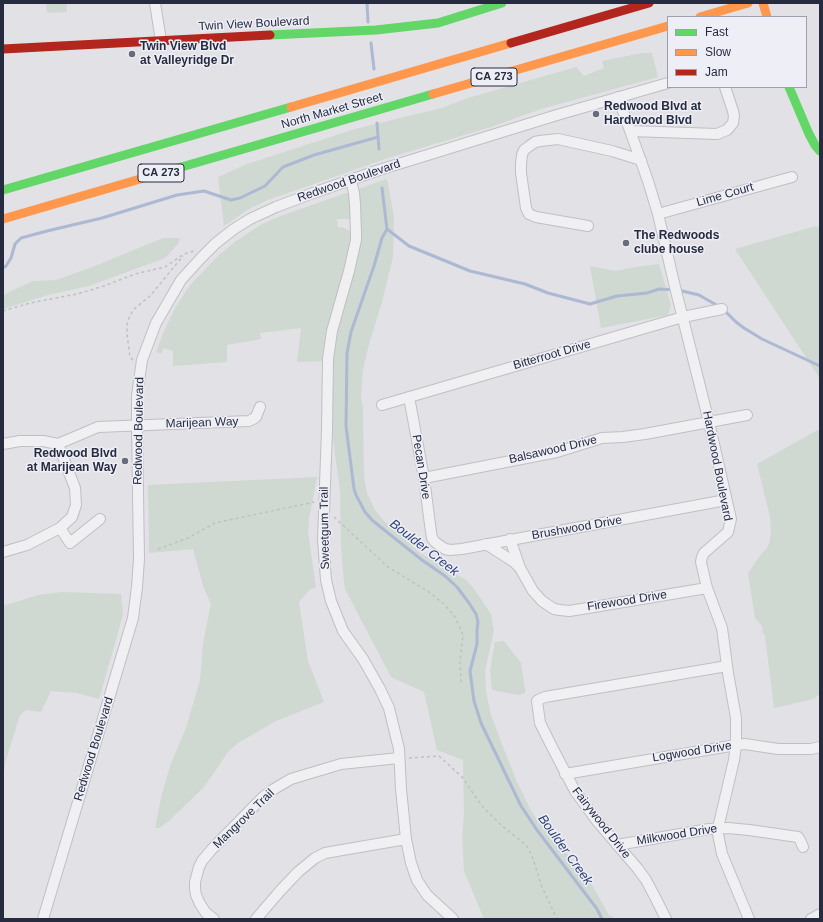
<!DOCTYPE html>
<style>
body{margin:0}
#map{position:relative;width:823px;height:922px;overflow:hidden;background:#e1e1e6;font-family:Helvetica,sans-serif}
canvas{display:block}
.frame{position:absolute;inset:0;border:4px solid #262b40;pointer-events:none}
.legend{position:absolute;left:667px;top:16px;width:140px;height:72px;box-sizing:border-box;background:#eeeff6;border:1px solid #9ea1ad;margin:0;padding:5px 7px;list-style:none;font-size:12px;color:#262b40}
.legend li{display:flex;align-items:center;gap:8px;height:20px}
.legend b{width:20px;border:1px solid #9ea1ad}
</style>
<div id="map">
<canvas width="823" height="922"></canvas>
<div class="frame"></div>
<ul class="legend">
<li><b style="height:5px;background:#63d668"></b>Fast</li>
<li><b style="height:5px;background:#ff974d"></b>Slow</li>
<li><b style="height:5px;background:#b3261e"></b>Jam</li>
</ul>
</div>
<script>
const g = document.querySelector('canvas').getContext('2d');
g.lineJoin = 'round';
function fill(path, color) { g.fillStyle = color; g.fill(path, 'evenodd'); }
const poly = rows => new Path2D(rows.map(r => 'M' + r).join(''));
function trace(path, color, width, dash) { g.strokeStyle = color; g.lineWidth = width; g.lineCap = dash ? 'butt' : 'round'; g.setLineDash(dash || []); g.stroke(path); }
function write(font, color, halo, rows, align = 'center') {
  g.font = font + ' Helvetica,sans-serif'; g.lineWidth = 3; g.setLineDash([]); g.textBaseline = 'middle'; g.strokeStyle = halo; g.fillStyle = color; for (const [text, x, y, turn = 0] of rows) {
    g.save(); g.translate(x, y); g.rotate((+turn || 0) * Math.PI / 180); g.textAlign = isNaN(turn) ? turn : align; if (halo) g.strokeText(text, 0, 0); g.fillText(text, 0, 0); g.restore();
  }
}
fill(poly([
 [46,3,67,3,67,12,47,13],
 [642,53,652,53,658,77,541,109,491,127,385,159,268,200,249,209,224,226,218,177,247,164,355,129,442,108,468,98,576,67,584,76,604,68,602,61],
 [387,179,394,217,393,257,382,302,369,344,363,370,361,396,363,409,364,476,367,493,375,510,385,522,399,533,419,552,466,580,475,590,491,614,494,630,485,671,486,692,491,715,505,752,517,782,530,809,540,824,560,845,592,885,610,917,612,916,614,919,484,919,464,871,462,839,464,813,463,760,437,750,424,692,391,677,345,589,344,582,341,548,340,491,332,431,333,394,332,358,336,333,346,301,361,241,361,222,358,189],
 [346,193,348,193,351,196,351,219,337,219,338,227,344,228,350,231,351,234,345,268,325,361,297,362,301,328,260,333,261,339,227,345,227,362,173,366,173,351,164,348,161,354,156,352,164,331,175,308,190,285,219,255,236,241,262,224,278,217],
 [816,226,820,228,820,379,735,249],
 [163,238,180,238,178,244,165,258,89,286,48,295,3,309,3,295,33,281,56,280,95,266],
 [659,264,671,305,668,315,601,328,590,266,615,271,636,267],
 [820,430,820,697,818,695,814,699,774,708,765,636,763,633,762,626,755,618,748,573,759,557,767,548,769,544,771,534,770,517,757,464,816,431],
 [317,477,309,519,308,532,316,588,310,589,299,602,308,661,324,702,276,721,238,743,228,752,204,787,169,821,159,828,155,828,161,798,170,766,186,728,200,680,203,643,211,604,203,586,193,549,149,553,148,485],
 [62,592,121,594,123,614,114,647,99,699,77,693,51,691,41,712,26,710,20,715,5,763,3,781,3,606,38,595],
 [504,641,521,663,525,690,525,693,518,695,492,690,490,670,495,642]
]), '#cfd9d1');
trace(poly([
 [367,3,368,22],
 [371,43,374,69],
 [377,123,379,149],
 [382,188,387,229,382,238,374,266,351,332,347,353,346,426,354,489,356,495,365,512,373,521,422,560,445,576,457,587,469,603,476,614,478,622,477,630,477,644,470,671,474,701,481,723,521,806,537,830,597,909,602,919],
 [387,229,409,246,470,271,525,284,548,293,590,304,617,296,647,293,659,289,678,290,699,295,720,307],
 [3,268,6,266,11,258,15,244,21,238,47,231,102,218,177,195,204,191,231,200,240,198,265,186,283,167,314,155,378,137],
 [724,310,736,322,744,328,762,339,820,366]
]), '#adb8d3', 3);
const street = poly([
 [155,3,161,41],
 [618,97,648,181,658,214,675,287,709,422,731,519,728,532,704,553,702,557,701,562,707,588,722,628,728,673,736,718,736,745,734,760,718,828,718,834,722,854,749,919],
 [631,131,717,134,727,130,733,123,734,116,733,111,725,87],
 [351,180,354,193,355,204,356,233,356,240,349,271,332,331,328,359,327,430,323,539,326,580,331,601,343,631,363,659,380,689,389,708,399,749,401,789,406,839,411,863,417,880,427,895,453,919],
 [658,214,792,177],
 [588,226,536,217,529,214,526,208,521,173,521,164,522,155,524,150,528,147,535,142,540,141,558,139,612,151,641,160],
 [409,397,424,478,431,532,432,538,435,542,445,549,450,550,462,549,726,500],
 [382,405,683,317,722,309],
 [3,444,20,441,43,441,58,444,98,427,249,421,253,419,256,417,260,407],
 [424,478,557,452,602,438,623,437,645,434,747,415],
 [60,528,70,543,100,519],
 [510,539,520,568,533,591,542,601,554,609,560,610,569,611,588,608,707,588],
 [486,544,514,562,520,568],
 [3,552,27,545,60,528,72,517,76,505,75,488,58,444],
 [565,774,736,745,745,744,778,749,811,749,820,747],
 [617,845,709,829,728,828,749,830,798,837,800,840,803,847],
 [43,919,133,618,137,587,139,559,137,424,137,396,139,381,142,360,156,323,181,280,201,258,216,243,234,229,250,219,276,207,313,193,379,170,557,115,668,83],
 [214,919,206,913,200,904,196,895,195,889,195,882,199,867,202,861,212,849,263,797,274,789,291,779,341,764,399,758],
 [256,919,280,891,298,872,315,858,325,853,406,839],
 [666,919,655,897,646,880,638,869,626,855,597,821,575,791,552,747,540,723,537,701,540,699,545,697,727,666],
 [811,919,820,914]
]);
trace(street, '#bfbfc4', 12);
trace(poly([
 [3,311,30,303,77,294,104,286,135,274,165,267,184,254,194,251],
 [133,360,130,357,127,334,127,325,129,318,133,310,150,296,183,256],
 [334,517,388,567,429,592,444,604,455,617,463,635,460,661,461,682],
 [158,549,188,538,215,523,314,502],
 [409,758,439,756,462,777,482,806,501,825,526,845,532,856,542,887,557,919]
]), '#bfc0c6', 1.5, [3, 3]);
trace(street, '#f0f0f3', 10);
trace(poly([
 [270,35,376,30,438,23,502,3],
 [789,87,809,134,815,145,820,151],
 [147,177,433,94],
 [3,190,291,107]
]), '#63d668', 9);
trace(poly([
 [763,3,767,17],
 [700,17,748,3],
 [433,94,668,26],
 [291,107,511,43],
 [3,219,147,177]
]), '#ff974d', 9);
trace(poly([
 [511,43,649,3],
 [3,49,270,35]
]), '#b3261e', 9);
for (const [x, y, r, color] of [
 [132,54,4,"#676b7a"],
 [596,114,4,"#676b7a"],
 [626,243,4,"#676b7a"],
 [125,461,4,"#676b7a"]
]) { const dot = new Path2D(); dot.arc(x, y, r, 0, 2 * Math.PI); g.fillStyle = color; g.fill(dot); trace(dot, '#eeeff6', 1.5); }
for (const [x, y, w] of [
 [494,77,46],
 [161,173,46]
]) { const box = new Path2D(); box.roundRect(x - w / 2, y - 9, w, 18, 3); g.fillStyle = '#eeeff6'; g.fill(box); trace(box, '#262b40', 1); }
write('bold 11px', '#262b40', null, [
 ["CA 273",494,77],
 ["CA 273",161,173]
]);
write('12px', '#262b40', '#eeeff6', [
 ["Twin View Boulevard",254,24,-3],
 ["North Market Street",332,111,-16],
 ["Redwood Boulevard",349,181,-19],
 ["Lime Court",725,195,-16],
 ["Bitterroot Drive",552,355,-16],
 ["Marijean Way",202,423,-2],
 ["Redwood Boulevard",139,431,-89],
 ["Balsawood Drive",553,450,-13],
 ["Hardwood Boulevard",717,466,79],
 ["Pecan Drive",421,467,81],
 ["Sweetgum Trail",325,528,-91],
 ["Brushwood Drive",577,528,-10],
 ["Firewood Drive",627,601,-9],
 ["Redwood Boulevard",94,749,-73],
 ["Logwood Drive",692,752,-9],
 ["Mangrove Trail",244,819,-44],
 ["Fairywood Drive",601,823,52],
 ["Milkwood Drive",677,835,-9]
]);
write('bold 12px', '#262b40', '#eeeff6', [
 ["Twin View Blvd",140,47],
 ["at Valleyridge Dr",140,61],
 ["Redwood Blvd at",604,107],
 ["Hardwood Blvd",604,121],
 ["The Redwoods",634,236],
 ["clube house",634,250],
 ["Redwood Blvd",117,454,"right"],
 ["at Marijean Way",117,468,"right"]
], 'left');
write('italic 13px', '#2e4176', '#eeeff6', [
 ["Boulder Creek",424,548,38],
 ["Boulder Creek",565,850,54]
]);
</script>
